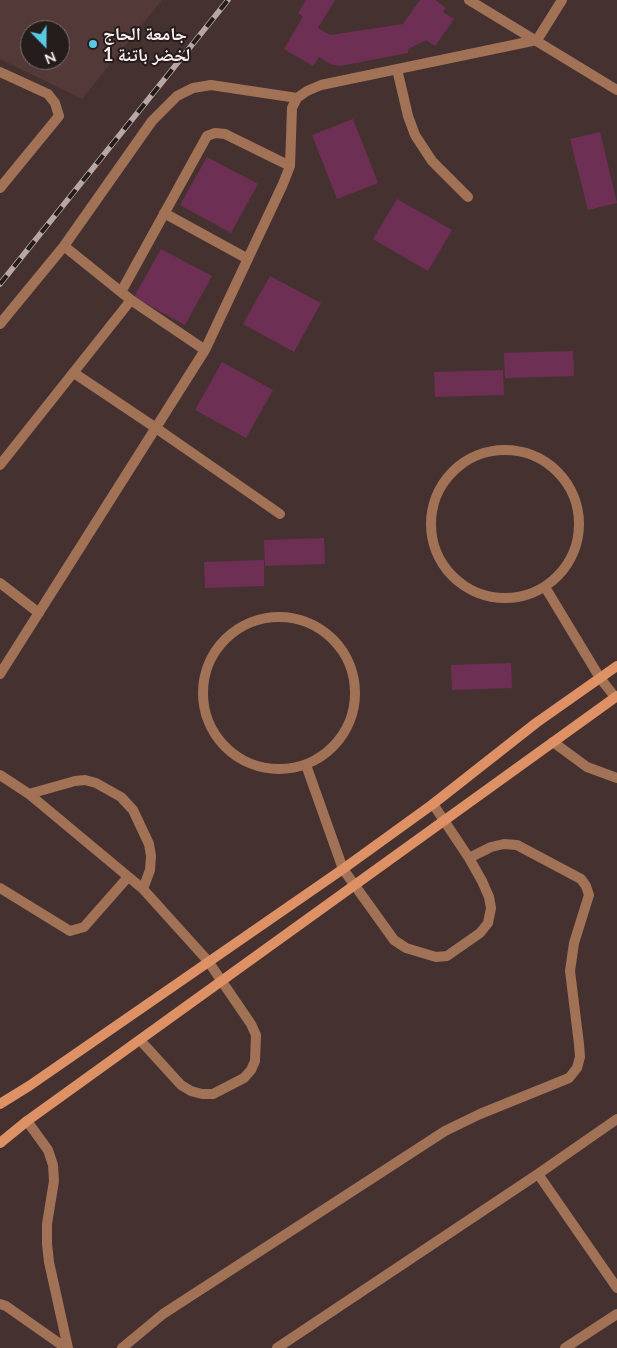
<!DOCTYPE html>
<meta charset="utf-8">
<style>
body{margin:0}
#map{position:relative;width:617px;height:1348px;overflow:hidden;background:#463131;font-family:Lato,sans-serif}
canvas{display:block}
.north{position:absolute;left:20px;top:20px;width:50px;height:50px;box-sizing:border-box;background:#251c1c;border:1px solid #7b7070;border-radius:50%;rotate:158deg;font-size:14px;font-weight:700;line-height:20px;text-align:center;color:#fceeee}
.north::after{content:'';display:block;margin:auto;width:18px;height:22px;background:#58c9e3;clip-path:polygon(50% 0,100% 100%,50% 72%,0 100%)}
</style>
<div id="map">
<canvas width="617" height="1348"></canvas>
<div class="north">N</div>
</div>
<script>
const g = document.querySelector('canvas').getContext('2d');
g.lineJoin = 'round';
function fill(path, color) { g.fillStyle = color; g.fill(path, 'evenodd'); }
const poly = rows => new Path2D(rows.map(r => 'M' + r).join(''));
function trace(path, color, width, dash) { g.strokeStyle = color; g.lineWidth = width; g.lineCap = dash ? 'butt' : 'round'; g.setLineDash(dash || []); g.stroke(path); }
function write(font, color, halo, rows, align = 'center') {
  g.font = font + ' Lato,"Noto Naskh Arabic",sans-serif'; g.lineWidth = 4; g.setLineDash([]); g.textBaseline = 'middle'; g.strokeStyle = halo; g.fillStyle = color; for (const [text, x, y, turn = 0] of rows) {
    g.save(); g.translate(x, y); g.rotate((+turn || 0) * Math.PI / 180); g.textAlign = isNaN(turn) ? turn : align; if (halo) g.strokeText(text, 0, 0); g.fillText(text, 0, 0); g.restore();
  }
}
fill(poly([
 [0,0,162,0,82,99,0,59],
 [30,30,60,30,60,60,30,60]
]), '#543939');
fill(poly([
 [306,0,335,0,318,28,330,35,403,24,420,0,435,0,446,8,443,12,454,19,435,46,426,40,408,49,408,53,340,66,330,64,319,57,313,66,284,49,303,17,298,13],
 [353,119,378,183,337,199,312,135],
 [600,132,617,203,588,210,570,139],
 [207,157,258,184,231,233,180,205],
 [397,199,452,230,428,271,373,239],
 [161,249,212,276,185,325,134,297],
 [270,276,321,303,294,352,243,324],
 [573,351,574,376,505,378,504,353],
 [222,362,273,390,246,438,195,410],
 [503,370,504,395,435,397,434,372],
 [324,538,325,564,265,566,264,540],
 [264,560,264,586,205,588,204,562],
 [511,663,512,688,452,690,451,665]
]), '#6e2f55');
trace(poly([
 [469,0,617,90],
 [397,69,408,116,415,135,432,161,468,197],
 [0,72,48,94,55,103,59,116,0,188],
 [164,213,248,259],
 [64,246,131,300,205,350],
 [121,292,207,136,215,133,225,134,290,166],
 [0,324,64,246,152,121,177,96,193,88,211,85,297,98],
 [74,373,156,428,280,514],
 '431 524a74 74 0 1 1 148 0a74 74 0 1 1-148 0Z',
 [0,465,131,300],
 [0,583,39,613],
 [545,587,600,678,615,697],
 '203 693a76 76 0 1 1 152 0a76 76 0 1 1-152 0Z',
 [0,674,205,350,283,184,290,166,292,108,297,98,307,91,321,85,537,40,562,0],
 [553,742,587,767,617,778],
 [306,765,343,869,394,940,406,948,436,957,447,956,480,933,488,923,491,908,489,897,482,881,469,858,433,804],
 [0,775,29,794,143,889,208,961,251,1024,256,1035,255,1061,251,1070,244,1078,213,1094,202,1094,191,1091,181,1085,140,1040],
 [29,794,75,781,85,780,96,783,121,797,133,810,149,844,151,856,150,870,143,889],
 [0,888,70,931,84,927,128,877],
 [27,1121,48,1150,53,1165,54,1181,47,1224,47,1244,49,1262,68,1348],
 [538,1174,617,1288],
 [122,1348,163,1314,445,1131,480,1114,569,1078,577,1068,580,1057,579,1044,570,971,574,943,589,895,586,886,581,879,517,845,504,844,491,847,469,858],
 [277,1348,538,1174,617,1119],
 [565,1348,617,1314]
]), '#a27256', 10);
trace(poly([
 [0,1304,6,1306,66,1348]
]), '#a27256', 10);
trace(poly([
 [0,1104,29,1086,343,869,433,804,536,723,617,666],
 [0,1143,27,1121,617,696]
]), '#de9164', 10);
const rail = poly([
 [0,284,228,0]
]);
trace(rail, '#b8a7a7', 5.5);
trace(rail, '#251c1c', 4, [11]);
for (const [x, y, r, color] of [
 [93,44,5,"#58c9e3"]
]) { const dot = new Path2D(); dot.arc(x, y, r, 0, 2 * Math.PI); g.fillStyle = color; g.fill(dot); trace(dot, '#251c1c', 2); }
write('bold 18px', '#fceeee', '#251c1c', [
 ["جامعة الحاج",103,34],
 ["لخضر باتنة 1",103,55]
], 'left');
</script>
